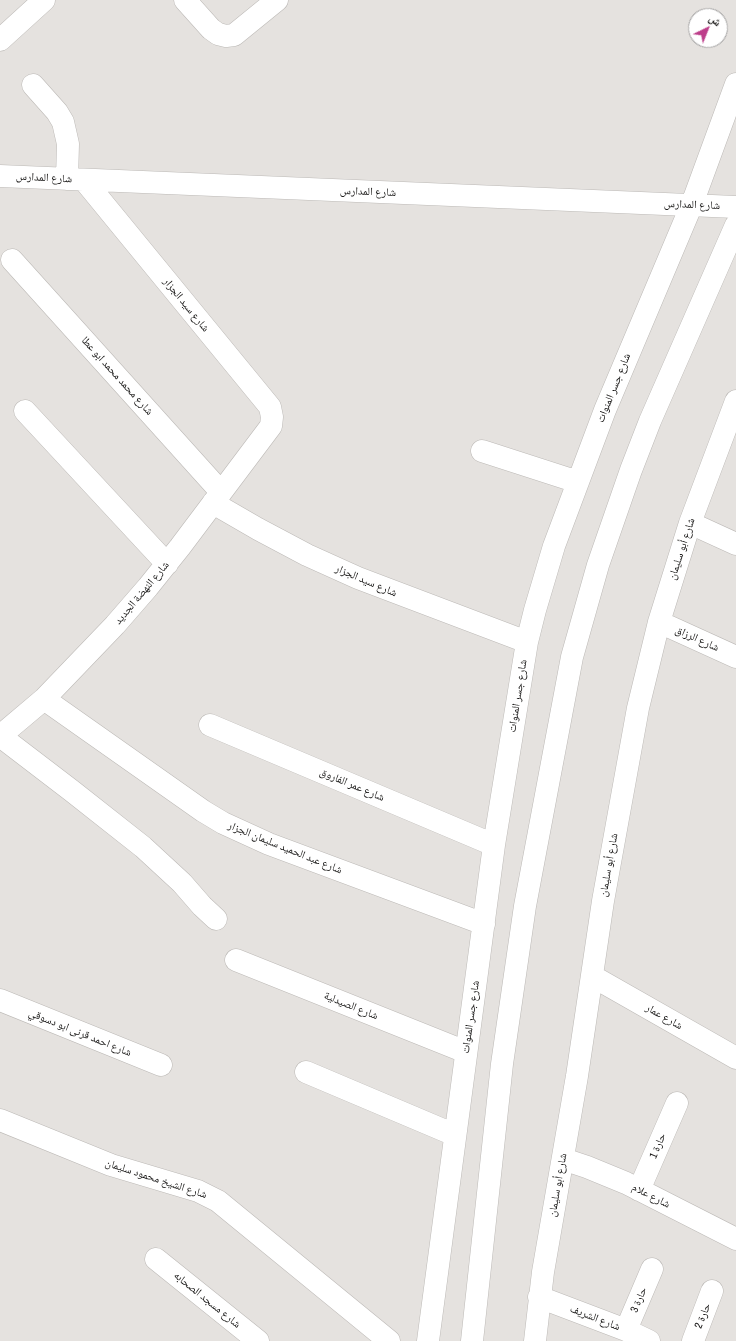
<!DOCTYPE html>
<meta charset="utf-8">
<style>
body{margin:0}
#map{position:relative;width:736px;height:1341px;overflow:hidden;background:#e5e2df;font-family:"Archivo Narrow","Noto Naskh Arabic",sans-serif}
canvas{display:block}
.north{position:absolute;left:688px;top:8px;width:40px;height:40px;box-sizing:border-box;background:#fff;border:1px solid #a2a1a1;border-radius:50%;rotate:43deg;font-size:11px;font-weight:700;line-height:16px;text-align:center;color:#161514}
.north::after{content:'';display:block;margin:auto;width:14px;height:18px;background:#bd3e8a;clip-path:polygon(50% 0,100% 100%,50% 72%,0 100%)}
</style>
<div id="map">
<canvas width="736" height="1341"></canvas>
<div class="north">ش</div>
</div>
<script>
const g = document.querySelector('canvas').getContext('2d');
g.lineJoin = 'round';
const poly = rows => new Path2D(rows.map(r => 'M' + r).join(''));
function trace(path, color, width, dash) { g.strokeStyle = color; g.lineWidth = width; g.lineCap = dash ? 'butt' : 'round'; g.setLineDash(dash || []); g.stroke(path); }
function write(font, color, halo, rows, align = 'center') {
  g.font = font + ' "Archivo Narrow","Noto Naskh Arabic",sans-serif'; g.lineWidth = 3; g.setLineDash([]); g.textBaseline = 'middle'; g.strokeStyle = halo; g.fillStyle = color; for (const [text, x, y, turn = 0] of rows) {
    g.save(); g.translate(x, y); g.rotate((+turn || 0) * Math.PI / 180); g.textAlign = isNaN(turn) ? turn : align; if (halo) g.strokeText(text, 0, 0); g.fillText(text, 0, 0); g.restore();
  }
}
const minor = poly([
 [185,0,211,29,218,34,226,36,234,35,277,0],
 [0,40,44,0],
 [33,85,57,112,63,122,68,144,67,179],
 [0,176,736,207],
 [12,260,221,492],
 [25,411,167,564],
 [482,451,578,482],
 [213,503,258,529,307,555,358,578,527,642],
 [690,523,736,544],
 [659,622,736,657],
 [44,699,203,811,223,823,269,844,484,924],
 [210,725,494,845],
 [0,736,44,699,115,625,148,587,180,547,271,426,272,417,270,407,84,180],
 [0,736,72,791,143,847,182,883,202,906,216,919],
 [236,960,466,1052],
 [592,976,736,1058],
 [0,1000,161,1065],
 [306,1072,455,1135],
 [0,1120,111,1165,198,1191,218,1201,389,1341],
 [563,1159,587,1167,626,1183,736,1239],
 [639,1190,677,1103],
 [156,1259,258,1341],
 [539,1297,626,1330,649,1341],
 [626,1330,652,1269],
 [428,1341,494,845,527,642,535,610,554,546,605,410,692,204,736,84],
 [472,1341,502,1064,525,906,572,657,598,565,631,470,650,421,736,225],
 [535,1341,543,1272,577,1076,603,901,638,708,659,622,690,523,736,401],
 [693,1341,712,1291]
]);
trace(minor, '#bcb9b6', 23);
trace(minor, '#fff', 22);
write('11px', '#161514', '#fff', [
 ["شارع المدارس",44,178,3],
 ["شارع المدارس",368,192,2],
 ["شارع المدارس",692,205,2],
 ["شارع سيد الجزار",186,305,51],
 ["شارع محمد محمد ابو عطا",117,376,48],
 ["شارع جسر المنوات",614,388,-68],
 ["شارع أبو سليمان",682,549,-72],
 ["شارع سيد الجزار",366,581,23],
 ["شارع النهضة الجديد",142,593,-50],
 ["شارع الرزاق",697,639,24],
 ["شارع جسر المنوات",518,696,-81],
 ["شارع عمر الفاروق",352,785,23],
 ["شارع عبد الحميد سليمان الجزار",285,848,22],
 ["شارع أبو سليمان",609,865,-80],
 ["شارع الصيدلية",351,1006,22],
 ["شارع جسر المنوات",471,1017,-82],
 ["شارع عمار",664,1017,30],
 ["شارع احمد قرنى ابو دسوقي",80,1033,22],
 ["حارة 1",658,1146,-67],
 ["شارع الشيخ محمود سليمان",156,1179,18],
 ["شارع أبو سليمان",558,1185,-80],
 ["شارع علام",651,1196,27],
 ["شارع مسجد الصحابه",207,1300,39],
 ["حارة 3",639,1300,-67],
 ["حارة 2",703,1316,-69],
 ["شارع الشريف",595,1318,21]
]);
</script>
